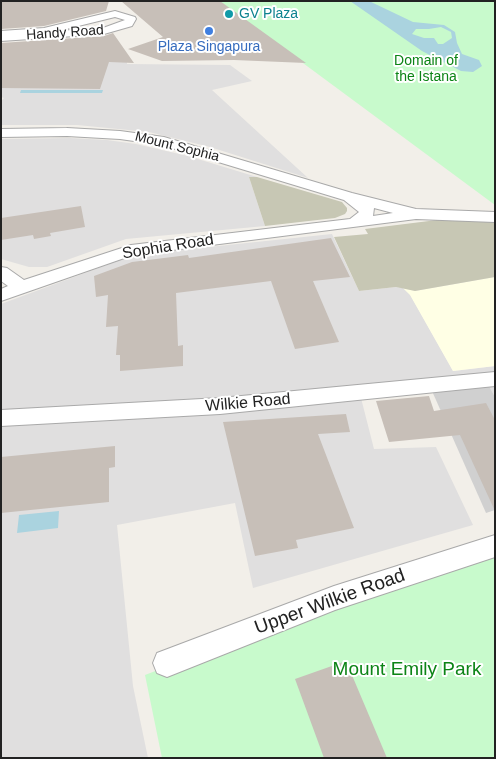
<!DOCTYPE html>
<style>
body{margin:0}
#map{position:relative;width:496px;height:759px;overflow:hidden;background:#f2efe9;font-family:Helvetica,sans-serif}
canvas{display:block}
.frame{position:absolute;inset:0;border:2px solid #222;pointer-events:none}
</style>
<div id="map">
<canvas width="496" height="759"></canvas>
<div class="frame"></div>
</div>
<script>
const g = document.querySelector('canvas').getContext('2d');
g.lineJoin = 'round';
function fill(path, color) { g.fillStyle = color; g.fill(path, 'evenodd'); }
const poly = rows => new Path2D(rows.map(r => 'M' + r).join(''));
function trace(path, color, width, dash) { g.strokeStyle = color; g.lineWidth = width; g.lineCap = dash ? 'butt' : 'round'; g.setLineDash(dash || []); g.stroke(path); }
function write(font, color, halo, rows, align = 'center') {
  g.font = font + ' Helvetica,sans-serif'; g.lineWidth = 4; g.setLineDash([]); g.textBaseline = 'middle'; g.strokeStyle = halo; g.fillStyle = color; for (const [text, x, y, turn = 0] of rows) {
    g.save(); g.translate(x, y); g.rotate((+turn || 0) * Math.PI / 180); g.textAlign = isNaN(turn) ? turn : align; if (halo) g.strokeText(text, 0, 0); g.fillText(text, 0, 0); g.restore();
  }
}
fill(poly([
 [1,61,127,61,127,64,230,65,252,81,212,90,308,178,210,147,149,132,77,125,1,125,1,101,4,98,1,97],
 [70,138,107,140,136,144,188,156,257,177,249,177,265,226,126,239,47,267,29,267,1,259,1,139],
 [332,234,359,291,396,287,403,288,410,294,453,371,495,366,495,397,489,386,361,398,374,449,436,447,473,525,253,588,235,503,117,525,133,686,148,758,1,758,1,304,120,260,152,253]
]), '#e0dfdf');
fill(poly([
 [495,277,495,366,453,371,410,295,403,288,415,291]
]), '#ffffe5');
fill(poly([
 [489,386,495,397,495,510,486,513,432,391]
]), '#d0d0d0');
fill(poly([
 [249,177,257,177,342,202,347,208,347,211,345,214,335,218,265,226],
 [437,220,495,222,495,277,415,291,396,287,359,291,334,237,368,234,365,229]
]), '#c7c7b4');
fill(poly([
 [219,1,495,1,495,205],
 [495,550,495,758,162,758,145,675,334,602]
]), '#c8facc');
fill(poly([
 [350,1,369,1,413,22,444,25,455,32,457,43,462,54,479,60,482,66,473,72,461,71,422,51],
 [441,27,451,32,452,38,443,44,438,44,434,38,424,38,412,34,416,29,429,29],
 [21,90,103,90,102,93,20,93],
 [59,511,58,528,17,533,19,515]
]), '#aad3df');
fill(poly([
 [1,1,109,1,106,11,44,26,1,29],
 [121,1,220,1,306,63,234,60,162,61,128,49,163,37],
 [113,33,134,63,109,62,100,89,1,88,1,43,104,36],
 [81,206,85,227,50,233,51,236,34,239,33,235,1,240,1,218],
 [331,238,350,277,313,281,339,342,295,349,271,281,176,293,178,346,183,345,183,366,120,371,120,355,116,355,118,326,106,327,108,295,96,297,94,276,132,262,188,255,189,258],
 [429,396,434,411,486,403,495,420,495,511,460,435,389,442,376,401],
 [346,414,350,432,318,434,354,528,296,540,298,548,255,556,223,422],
 [115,446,115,467,109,468,109,502,1,513,1,457],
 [346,661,387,758,324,758,295,679]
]), '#c7bfb8');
const minor = poly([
 [115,11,135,17,136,19,132,26,104,34,1,41,1,31,44,28,115,11],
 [115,17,125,20,103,28,58,31,115,17],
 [67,128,120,131,164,137,352,193,416,209,495,212,495,222,416,219,133,255,1,301,1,289,8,286,1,281,1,267,7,268,24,280,131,245,350,219,359,212,344,200,162,145,120,139,67,136,1,137,1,129,67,128],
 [374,208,393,213,373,216,374,208],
 [495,372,495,386,220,414,1,426,1,410,220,398,495,372],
 [495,535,495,557,335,610,167,677,157,673,153,663,157,653,334,586,495,535]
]);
trace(minor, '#a9a9a9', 2);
fill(minor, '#fff');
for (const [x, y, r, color] of [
 [229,14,5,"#0f9aa8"],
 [209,31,5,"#3f7fe0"]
]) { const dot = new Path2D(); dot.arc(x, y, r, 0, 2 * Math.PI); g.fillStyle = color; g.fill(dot); trace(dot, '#fff', 2); }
write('14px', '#0d838f', '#fff', [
 ["GV Plaza",239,14]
], 'left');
write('14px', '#222', '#fff', [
 ["Handy Road",65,33,-4],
 ["Mount Sophia",177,147,14]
]);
write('14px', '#366cbe', '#fff', [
 ["Plaza Singapura",209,47]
]);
write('14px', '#0c8416', '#fff', [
 ["Domain of",426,61],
 ["the Istana",426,77]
]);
write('16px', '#222', '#fff', [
 ["Sophia Road",168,247,-9],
 ["Wilkie Road",248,403,-5]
]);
write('19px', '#222', '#fff', [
 ["Upper Wilkie Road",330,602,-20]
]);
write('19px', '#0c8416', '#fff', [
 ["Mount Emily Park",407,670]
]);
</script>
